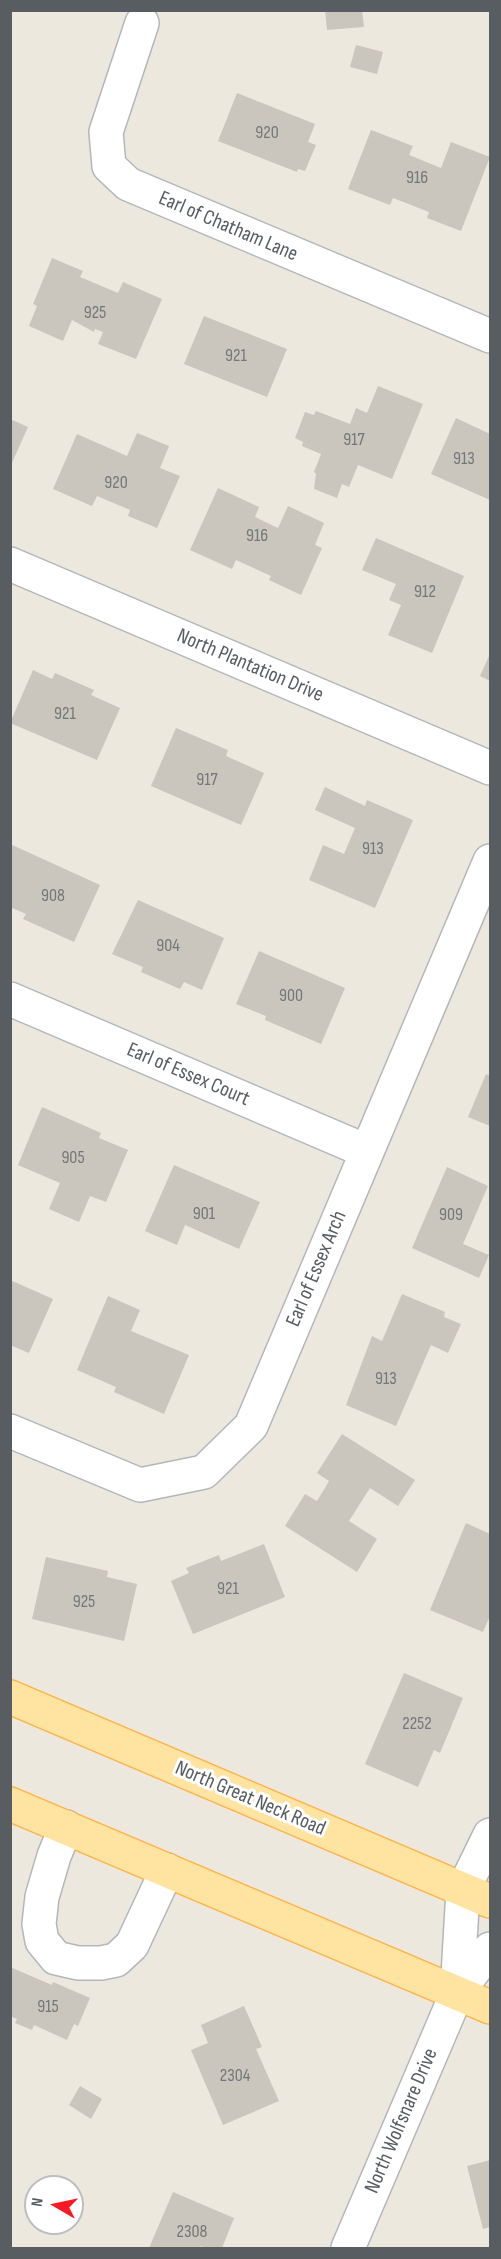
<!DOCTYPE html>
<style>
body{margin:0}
#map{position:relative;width:501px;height:2259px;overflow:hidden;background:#ede8de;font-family:"Sofia Sans Condensed",sans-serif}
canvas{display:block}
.frame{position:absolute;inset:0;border:12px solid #585d61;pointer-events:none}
.north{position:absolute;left:24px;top:2175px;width:60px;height:60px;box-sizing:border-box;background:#fff;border:2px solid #bcbec0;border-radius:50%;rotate:279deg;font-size:16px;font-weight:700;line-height:24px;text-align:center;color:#585d61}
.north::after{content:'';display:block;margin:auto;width:21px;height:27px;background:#fa1824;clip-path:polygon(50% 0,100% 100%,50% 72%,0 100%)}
</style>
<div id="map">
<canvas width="501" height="2259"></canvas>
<div class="frame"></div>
<div class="north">N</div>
</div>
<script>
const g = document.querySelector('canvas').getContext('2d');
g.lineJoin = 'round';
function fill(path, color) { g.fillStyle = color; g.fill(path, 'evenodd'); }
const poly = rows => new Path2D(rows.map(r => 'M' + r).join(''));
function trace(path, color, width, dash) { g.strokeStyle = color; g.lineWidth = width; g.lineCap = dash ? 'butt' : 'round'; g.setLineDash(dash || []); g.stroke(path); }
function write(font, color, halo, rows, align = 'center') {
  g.font = font + ' "Sofia Sans Condensed",sans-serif'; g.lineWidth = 6; g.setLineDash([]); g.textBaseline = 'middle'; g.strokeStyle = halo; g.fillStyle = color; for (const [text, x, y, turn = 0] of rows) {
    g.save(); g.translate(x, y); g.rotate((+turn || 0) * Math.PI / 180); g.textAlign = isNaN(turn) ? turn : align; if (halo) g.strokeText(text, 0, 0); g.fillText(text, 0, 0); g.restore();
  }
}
fill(poly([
 [325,10,362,10,364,27,327,30],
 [356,45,383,52,377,74,350,67],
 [237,93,315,124,308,142,316,145,305,171,298,169,297,172,218,141],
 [371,130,413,146,409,155,441,168,451,142,490,157,461,231,427,218,429,212,393,198,390,205,348,189],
 [52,258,83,271,80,277,118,293,123,282,162,299,136,359,98,344,103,332,95,329,94,332,72,320,63,341,29,326,37,306,33,304],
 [204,316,287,349,267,397,184,364],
 [378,386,423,404,392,479,358,465,349,487,342,484,337,498,314,489,316,474,314,472,321,454,302,446,303,442,295,438,305,412,314,415,316,411,350,424,356,408,367,413],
 [456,418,490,434,490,500,431,474],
 [10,419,28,427,10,467],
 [137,433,169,446,160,468,180,476,157,528,128,516,130,510,97,496,92,506,53,489,77,434,127,456],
 [218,488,259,507,255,517,278,528,288,506,324,523,315,545,322,548,301,595,269,580,271,576,236,560,232,569,190,550],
 [376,538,464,576,432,653,388,635,401,605,389,600,396,584,362,570],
 [490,654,490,681,480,676],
 [33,670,52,679,55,673,94,690,91,695,120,708,97,760,10,723],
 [176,728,228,750,226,756,264,773,241,825,151,786],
 [325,787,365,806,367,800,413,820,375,908,309,880,323,845,344,854,355,828,315,810],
 [10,844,100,885,74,942,23,919,26,914,10,907],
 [138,900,224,938,202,990,184,982,180,989,141,972,143,967,112,954],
 [259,951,345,988,321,1044,265,1020,266,1016,236,1004],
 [486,1074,490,1076,490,1126,468,1117],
 [42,1107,101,1133,99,1138,128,1150,106,1202,90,1196,79,1222,49,1209,60,1183,18,1165],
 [174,1165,260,1202,239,1249,185,1225,177,1245,145,1231],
 [447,1167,488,1186,463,1244,489,1255,479,1278,412,1248],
 [10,1280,53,1299,29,1353,10,1345],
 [402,1294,445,1312,444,1317,461,1324,448,1353,431,1345,396,1426,346,1405,372,1336,382,1341],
 [108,1296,140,1310,131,1331,189,1355,164,1414,114,1392,116,1387,77,1370],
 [342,1434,415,1480,398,1506,370,1488,349,1521,377,1539,357,1572,285,1526,305,1494,317,1501,325,1488,329,1481,317,1473],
 [466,1523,490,1534,490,1616,483,1632,430,1610],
 [264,1544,285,1597,193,1634,171,1581,189,1573,186,1568,219,1555,221,1561],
 [46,1557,108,1571,107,1577,137,1584,124,1641,32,1619],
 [404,1673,463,1698,440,1753,434,1750,418,1787,365,1764],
 [10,1967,52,1985,53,1982,90,1998,78,2026,74,2024,67,2040,34,2025,32,2030,15,2023,17,2019,10,2016],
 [244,2006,262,2047,256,2049,279,2101,223,2125,191,2050,208,2043,201,2025],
 [80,2086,102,2099,91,2119,69,2105],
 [490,2160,490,2227,483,2229,467,2166],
 [173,2192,234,2218,222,2248,206,2248,201,2246,200,2248,149,2248]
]), '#cac5bd');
const minor = poly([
 [142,23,106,132,109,166,128,184,490,336],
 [10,564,490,768],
 [10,999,366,1151],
 [10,1431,140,1485,204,1472,251,1426,490,861],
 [66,1827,54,1856,42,1897,39,1924,42,1941,56,1958,78,1963,101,1963,116,1960,132,1945,167,1870],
 [457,1993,463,1890,490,1835],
 [348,2248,457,1993,490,1949]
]);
const major = poly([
 [10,1697,490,1901],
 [10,1804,490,2007]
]);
trace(minor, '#b2b7bb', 36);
trace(major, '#ffb245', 36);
trace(minor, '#fff', 33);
trace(major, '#ffe3a1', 33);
write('18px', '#747778', null, [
 ["920",267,133],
 ["916",417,178],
 ["925",95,313],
 ["921",236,356],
 ["917",354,440],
 ["913",464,459],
 ["920",116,483],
 ["916",257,536],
 ["912",425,592],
 ["921",65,714],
 ["917",207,780],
 ["913",373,849],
 ["908",53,896],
 ["904",168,946],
 ["900",291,996],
 ["905",73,1158],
 ["901",204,1214],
 ["909",451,1215],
 ["913",386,1379],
 ["921",228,1589],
 ["925",84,1602],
 ["2252",417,1724],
 ["915",48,2007],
 ["2304",235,2076],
 ["2308",192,2232]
]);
write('21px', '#585d61', '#fff', [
 ["Earl of Chatham Lane",228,227,23],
 ["North Plantation Drive",250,666,23],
 ["Earl of Essex Court",188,1075,23],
 ["Earl of Essex Arch",317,1269,-67],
 ["North Great Neck Road",250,1799,23],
 ["North Wolfsnare Drive",402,2121,-67]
]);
</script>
